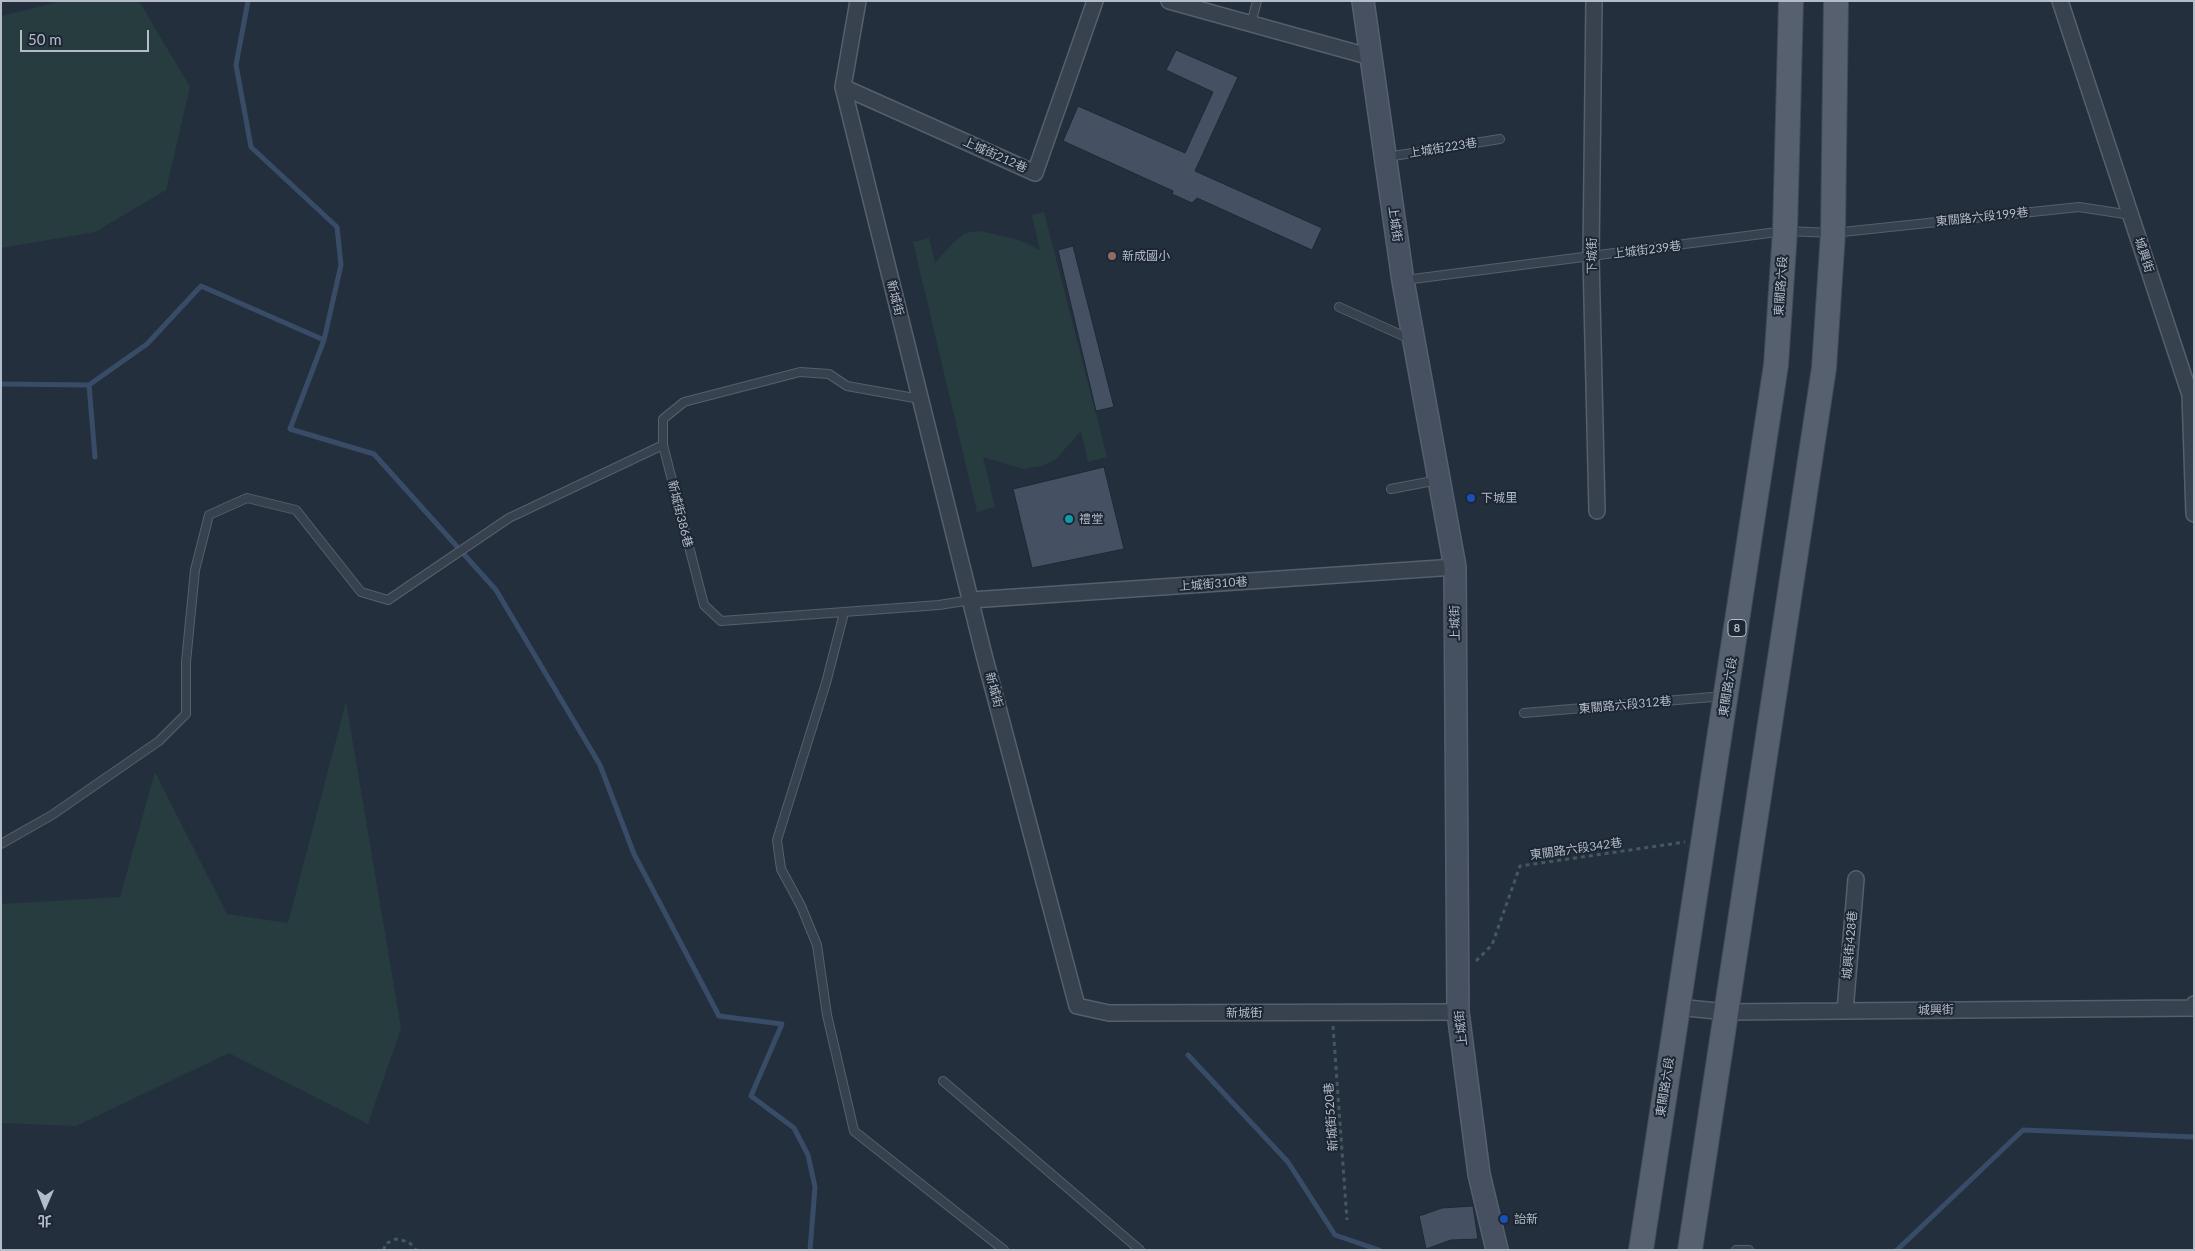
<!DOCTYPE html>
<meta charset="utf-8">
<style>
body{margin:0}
#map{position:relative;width:2195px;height:1251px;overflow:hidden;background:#242f3e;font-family:Lato,"Noto Sans TC",sans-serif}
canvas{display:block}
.frame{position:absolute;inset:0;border:2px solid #b4bcc9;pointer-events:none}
.north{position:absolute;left:20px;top:1181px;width:50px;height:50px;-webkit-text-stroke:4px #1d2633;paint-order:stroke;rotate:181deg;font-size:14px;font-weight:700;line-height:20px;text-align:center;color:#b4bcc9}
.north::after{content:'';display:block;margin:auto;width:18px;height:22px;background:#b4bcc9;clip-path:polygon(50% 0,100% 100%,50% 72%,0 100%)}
.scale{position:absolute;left:20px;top:30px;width:129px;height:22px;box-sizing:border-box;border:2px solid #b4bcc9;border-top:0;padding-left:6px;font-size:15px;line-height:18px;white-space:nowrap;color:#b4bcc9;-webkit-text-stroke:4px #1d2633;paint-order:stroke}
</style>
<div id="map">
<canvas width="2195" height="1251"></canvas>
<div class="frame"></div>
<div class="north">北</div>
<div class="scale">50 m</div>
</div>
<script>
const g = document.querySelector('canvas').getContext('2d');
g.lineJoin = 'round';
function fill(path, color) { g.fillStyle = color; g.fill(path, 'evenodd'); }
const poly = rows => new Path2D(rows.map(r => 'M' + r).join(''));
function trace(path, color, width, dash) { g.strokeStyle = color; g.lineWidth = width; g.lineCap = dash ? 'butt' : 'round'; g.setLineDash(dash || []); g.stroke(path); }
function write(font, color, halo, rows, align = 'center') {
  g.font = font + ' Lato,"Noto Sans TC",sans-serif'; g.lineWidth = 4; g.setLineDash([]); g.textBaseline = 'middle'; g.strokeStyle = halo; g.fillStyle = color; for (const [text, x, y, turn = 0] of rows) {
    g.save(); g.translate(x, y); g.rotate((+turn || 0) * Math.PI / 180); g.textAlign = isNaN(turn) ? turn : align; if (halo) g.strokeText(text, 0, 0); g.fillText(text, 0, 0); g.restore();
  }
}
fill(poly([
 [62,1,139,1,190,87,166,190,95,232,1,248,1,16],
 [1044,212,1107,457,1088,462,1081,431,1056,459,1042,466,1023,469,983,457,995,507,977,512,913,242,929,238,935,263,952,244,965,233,980,231,1019,240,1040,250,1032,215],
 [346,702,401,1028,368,1124,229,1053,76,1126,1,1123,1,904,120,897,155,772,227,914,288,923]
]), '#263c3f');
trace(poly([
 [248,1,236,65,251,147,337,227,341,265,324,340,290,429,374,454,496,590,600,765,634,854,719,1016,782,1024,751,1096,794,1128,808,1155,815,1187,810,1250],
 [1,384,89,385,147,344,201,286,324,340],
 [89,385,95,457],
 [1188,1055,1288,1162,1335,1235,1379,1250],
 [1897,1250,2023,1130,2194,1137]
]), '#394c67', 5);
const building = poly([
 [1176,50,1238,77,1195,171,1322,228,1312,250,1197,198,1192,203,1172,194,1173,191,1063,141,1078,106,1185,153,1213,92,1166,70,1176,50],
 [1073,246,1114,407,1096,411,1058,250,1073,246],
 [1104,467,1124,549,1032,568,1013,489,1104,467],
 [1473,1206,1478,1239,1451,1240,1426,1249,1419,1216,1442,1208,1473,1206]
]);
fill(building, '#455162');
trace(building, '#1f2835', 1);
const lane = poly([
 [1251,24,1257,1],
 [1387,157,1500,139],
 [1405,280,1785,231,1833,233,2079,207,2131,215],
 [1339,307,1410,339],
 [920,399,847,386,829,374,800,372,684,402,663,419,663,445,704,605,721,621,939,605,971,600],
 [1391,489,1438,480],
 [844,613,826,683,777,840,781,869,801,906,817,945,827,1015,854,1131,1004,1250],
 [1524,713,1724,696],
 [1,844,52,815,159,741,186,714,186,662,195,570,209,515,247,498,296,510,361,592,388,600,509,518,663,445],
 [943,1081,1140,1250],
 [1736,1250,1749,1250]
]);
const street = poly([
 [858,1,843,87,983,651,1077,1006,1109,1013,1458,1012],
 [1169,1,1371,57],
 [1594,1,1591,257,1597,511],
 [2060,1,2190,395,2194,514],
 [843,87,1035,173,1095,1],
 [971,600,1455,567],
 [1677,1007,1727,1012,2192,1008,2194,1004],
 [1845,1011,1856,879]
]);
const secondary = poly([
 [1363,1,1403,281,1455,567,1458,1012,1479,1174,1497,1250]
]);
const primary = poly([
 [1641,1250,1776,365,1785,231,1791,1],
 [1690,1250,1824,368,1833,233,1836,1]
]);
trace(lane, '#565f6c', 10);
trace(street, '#565f6c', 18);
trace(secondary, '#565f6c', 24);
trace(primary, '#414a57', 26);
trace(poly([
 [1476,961,1492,945,1520,866,1685,842],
 [1333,1026,1347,1220],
 [384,1250,385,1244,396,1239,409,1242,416,1250]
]), '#44595c', 3, [4, 4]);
trace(lane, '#38414e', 8);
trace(street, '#38414e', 15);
trace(secondary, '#465061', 21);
trace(primary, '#56606e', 24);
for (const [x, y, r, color] of [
 [1112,256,5,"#8d6e63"],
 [1471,498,5,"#1a4fb4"],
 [1069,519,5,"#0f9aa8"],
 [1504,1219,5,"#1a4fb4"]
]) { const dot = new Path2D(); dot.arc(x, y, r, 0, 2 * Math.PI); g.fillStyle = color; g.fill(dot); trace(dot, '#1d2633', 2); }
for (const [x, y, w] of [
 [1737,628,18]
]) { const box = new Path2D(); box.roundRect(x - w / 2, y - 8.5, w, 17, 4); g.fillStyle = '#1d2633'; g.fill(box); trace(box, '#b4bcc9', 1); }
write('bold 11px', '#b4bcc9', null, [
 ["8",1737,628]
]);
write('12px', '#b4bcc9', '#1d2633', [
 ["上城街223巷",1443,148,-9],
 ["上城街212巷",995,155,24],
 ["東關路六段199巷",1982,217,-6],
 ["上城街",1395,224,82],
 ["上城街239巷",1647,250,-7],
 ["城興街",2144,255,72],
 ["下城街",1592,256,-90],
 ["東關路六段",1781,286,-86],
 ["新城街",895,298,76],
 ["新城街386巷",680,514,76],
 ["上城街310巷",1213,584,-4],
 ["上城街",1455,623,-91],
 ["東關路六段",1728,687,-81],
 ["新城街",994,690,75],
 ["東關路六段312巷",1625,705,-5],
 ["東關路六段342巷",1576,849,-8],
 ["城興街428巷",1850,945,-85],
 ["城興街",1936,1010,-1],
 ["新城街",1244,1013],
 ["上城街",1461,1028,-96],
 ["東關路六段",1665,1087,-81],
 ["新城街520巷",1331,1117,-94]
]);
write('12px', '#b4bcc9', '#1d2633', [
 ["新成國小",1122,256],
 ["下城里",1481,498],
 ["禮堂",1079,519],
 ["詒新",1514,1219]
], 'left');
</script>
